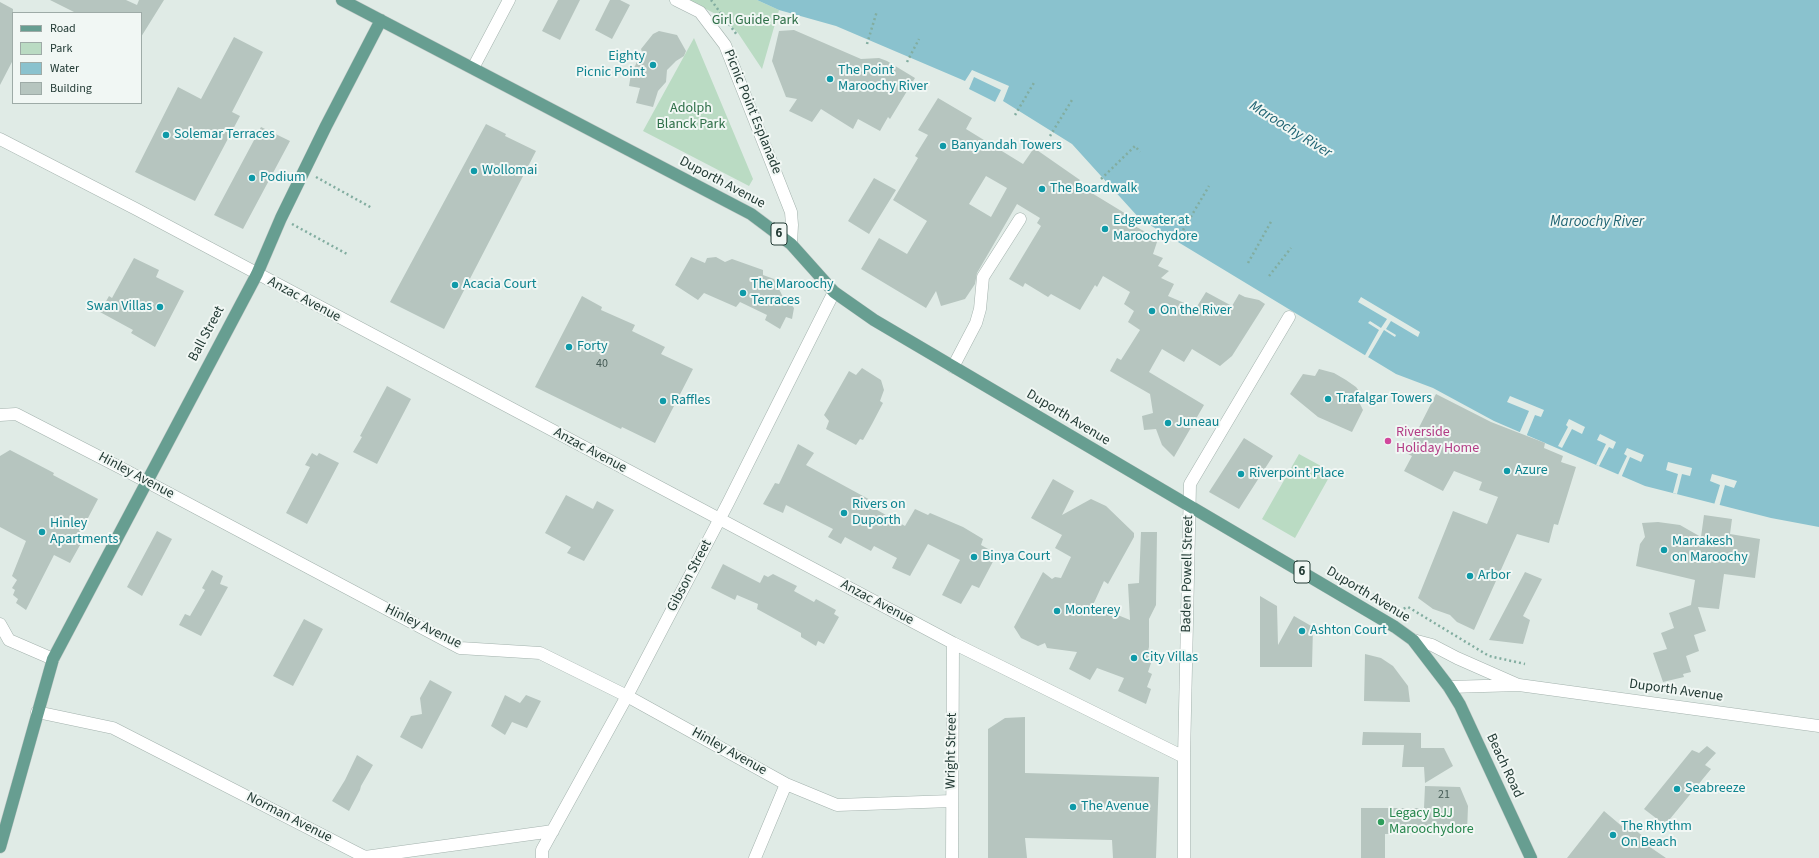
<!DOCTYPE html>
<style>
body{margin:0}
#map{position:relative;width:1819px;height:858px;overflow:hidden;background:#e0ebe6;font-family:"Source Sans 3",sans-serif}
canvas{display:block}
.legend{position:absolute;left:12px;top:12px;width:130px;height:92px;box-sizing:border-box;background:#f1f7f4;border:1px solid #9eaba7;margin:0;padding:5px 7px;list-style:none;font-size:12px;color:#223a34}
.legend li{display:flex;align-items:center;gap:8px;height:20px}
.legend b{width:20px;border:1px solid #9eaba7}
</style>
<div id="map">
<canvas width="1819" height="858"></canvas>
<ul class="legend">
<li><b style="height:5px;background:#679e91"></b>Road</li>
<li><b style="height:11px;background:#badbc3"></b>Park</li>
<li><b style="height:11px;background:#8ac2ce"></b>Water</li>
<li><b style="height:11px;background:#b6c5bf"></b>Building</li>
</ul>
</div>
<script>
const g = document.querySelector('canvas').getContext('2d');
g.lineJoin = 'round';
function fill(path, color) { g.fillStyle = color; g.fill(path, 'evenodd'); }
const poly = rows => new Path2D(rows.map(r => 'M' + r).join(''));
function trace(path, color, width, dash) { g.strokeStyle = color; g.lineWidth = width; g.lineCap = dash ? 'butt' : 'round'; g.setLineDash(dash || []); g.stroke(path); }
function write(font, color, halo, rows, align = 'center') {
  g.font = font + ' "Source Sans 3",sans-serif'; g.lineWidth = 4; g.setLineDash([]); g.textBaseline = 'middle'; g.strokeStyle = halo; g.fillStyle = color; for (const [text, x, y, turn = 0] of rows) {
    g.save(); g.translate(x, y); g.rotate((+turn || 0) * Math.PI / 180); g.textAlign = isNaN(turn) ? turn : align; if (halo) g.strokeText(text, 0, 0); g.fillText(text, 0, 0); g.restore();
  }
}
fill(poly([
 [689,0,757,0,779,10,762,69,738,33,723,18],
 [694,38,753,179,749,186,643,131],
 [1299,454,1332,472,1295,538,1262,519]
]), '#badbc3');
fill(poly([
 [757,0,1819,0,1819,527,1771,518,1645,486,1494,421,1433,388,1396,374,1140,219,1072,144,1003,101,1009,86,972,70,965,81,836,26,779,10],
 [974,77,1001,90,995,102,969,89]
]), '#8ac2ce');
fill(poly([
 [1361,297,1420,332,1418,337,1391,321,1386,329,1396,335,1395,337,1384,330,1367,359,1364,357,1379,330,1368,323,1370,321,1381,328,1387,319,1358,302],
 [1510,396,1544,410,1541,417,1535,415,1526,437,1519,434,1529,411,1507,402],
 [1569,419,1585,427,1582,434,1572,429,1562,448,1558,446,1568,427,1566,425],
 [1600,434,1616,442,1613,449,1609,447,1599,466,1596,465,1606,444,1597,440],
 [1627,448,1644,455,1641,462,1630,457,1621,478,1617,477,1627,456,1624,454],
 [1668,462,1692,468,1690,476,1682,474,1677,494,1673,493,1678,474,1666,470],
 [1712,474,1737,481,1734,488,1725,485,1719,507,1714,505,1720,485,1710,481]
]), '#e0ebe6');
fill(poly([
 [50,0,126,0,137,5,139,0,164,0,141,37,141,13,76,13],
 [558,0,580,0,560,40,542,31],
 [610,0,620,0,630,5,612,39,595,30],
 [0,2,13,9,13,60,0,85],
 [794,30,861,59,879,58,887,61,915,78,890,119,888,117,880,131,858,119,853,129,821,109,812,122,789,111,797,99,786,97,772,61,779,31],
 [659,31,677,35,686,51,684,56,676,61,667,70,666,82,658,91,653,107,636,103,640,88,629,86,631,74,642,52,641,49,653,34],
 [234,37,263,52,232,112,240,116,195,201,135,172,178,87,201,99],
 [938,98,972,118,966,129,1023,164,1034,148,1080,180,1077,184,1136,220,1133,225,1158,239,1153,254,1163,258,1158,266,1169,271,1161,278,1174,284,1168,296,1196,308,1206,292,1232,306,1239,294,1245,297,1259,300,1265,304,1232,356,1220,366,1192,349,1184,362,1162,349,1149,372,1204,405,1174,457,1162,445,1156,429,1144,430,1142,416,1153,413,1150,394,1110,371,1117,358,1121,360,1140,330,1128,322,1134,311,1124,304,1130,292,1103,276,1097,287,1095,285,1080,310,1051,294,1048,297,1025,283,1023,287,1009,279,1041,226,1037,223,1040,218,1017,204,977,273,975,284,965,299,941,306,936,291,926,308,861,269,879,238,907,254,927,221,893,200,918,158,915,156,928,135,918,130],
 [986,176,1007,188,991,217,969,204],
 [486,124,506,134,505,136,536,151,444,329,390,302],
 [261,127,290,141,243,229,214,215],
 [874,178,896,190,869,234,848,221],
 [691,257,705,263,707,258,716,257,725,262,732,259,763,270,763,275,774,279,784,299,789,302,794,308,792,319,786,317,780,329,765,320,767,315,740,302,736,307,704,293,698,300,675,285],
 [134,258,159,270,156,277,184,291,155,347,131,333,133,330,100,312,109,296,112,298],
 [582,296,602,307,601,310,635,325,632,331,665,347,661,354,693,369,655,443,622,427,621,429,535,387],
 [862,368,881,380,884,390,880,401,883,403,872,424,863,440,860,439,856,445,826,429,829,421,824,415,849,371,856,375],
 [1319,369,1334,373,1346,380,1356,387,1362,395,1359,402,1363,410,1352,432,1318,417,1290,394,1303,374,1315,376],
 [387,386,411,399,377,464,353,452,362,437,360,436],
 [1436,394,1491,422,1545,443,1544,448,1563,456,1561,462,1576,467,1558,525,1554,524,1549,543,1517,534,1474,630,1457,622,1450,615,1433,609,1418,598,1453,511,1487,524,1498,497,1479,490,1482,482,1454,471,1443,491,1404,471,1412,456,1406,453],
 [1244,438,1273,456,1239,509,1209,492],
 [798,444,814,453,806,465,874,502,872,507,905,526,915,509,928,515,930,513,963,527,983,539,981,545,997,554,979,588,972,585,961,604,942,595,960,560,928,544,910,576,892,568,897,558,874,546,871,551,845,537,841,544,828,537,833,529,786,505,783,513,763,504,775,483,779,484],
 [10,450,54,473,53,475,98,499,79,535,84,538,70,563,54,555,26,610,16,603,18,599,13,595,15,590,12,588,17,580,12,576,26,541,0,527,0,456],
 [312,453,317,456,319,453,339,463,307,524,286,513,310,467,305,465],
 [1053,479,1074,491,1062,515,1091,499,1106,506,1134,533,1134,537,1108,584,1104,581,1093,605,1130,620,1128,584,1139,583,1141,532,1157,532,1156,605,1149,619,1149,647,1148,651,1150,652,1147,661,1151,663,1148,672,1152,674,1147,687,1151,689,1146,704,1118,691,1124,678,1097,668,1090,680,1069,669,1077,652,1047,648,1045,643,1038,646,1021,638,1014,627,1043,572,1052,579,1055,577,1061,578,1071,557,1055,548,1062,535,1031,518],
 [566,495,593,509,597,501,614,510,584,561,567,553,571,547,545,533],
 [1704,515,1732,519,1730,534,1760,539,1755,578,1724,574,1719,609,1698,607,1706,631,1694,635,1699,651,1686,656,1691,672,1683,674,1684,677,1663,682,1653,653,1667,649,1661,633,1674,628,1669,613,1691,605,1695,580,1636,566,1640,544,1645,537,1642,523,1658,522,1680,525,1701,537],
 [157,531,172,539,142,596,127,587],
 [723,564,760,583,764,575,768,577,773,574,797,586,794,591,814,602,816,599,836,610,834,614,839,617,824,644,818,641,816,646,801,637,801,633,757,609,758,604,737,595,735,600,711,588],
 [212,570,223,576,220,584,228,587,201,636,179,625,185,614,190,616,205,590,202,588],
 [1525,572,1542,579,1523,616,1530,620,1523,644,1489,640],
 [1260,596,1277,606,1278,645,1294,616,1313,627,1312,667,1260,667],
 [304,619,323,629,293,686,273,676],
 [1365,654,1381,658,1393,666,1408,686,1410,702,1364,701],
 [430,680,452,692,422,749,400,737,411,716,422,714,420,698],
 [505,695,520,703,526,695,541,701,527,728,512,722,505,735,491,726],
 [1025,717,1025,773,1159,777,1156,858,1113,858,1112,840,1025,838,1027,858,988,858,988,729,1005,718],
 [1363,732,1421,733,1421,748,1444,748,1453,766,1425,783,1424,767,1402,767,1404,745,1362,745],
 [1707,746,1716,753,1705,765,1711,769,1665,825,1644,809,1692,750,1699,753],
 [357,755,373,765,361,786,360,790,349,811,332,801,345,780],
 [1425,786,1460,787,1468,806,1467,833,1385,834,1385,858,1361,858,1361,808,1424,808],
 [1604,811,1624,828,1628,824,1650,842,1647,845,1666,858,1567,858]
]), '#b6c5bf');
const minor = poly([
 [676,0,700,12,725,45,791,212,792,225,791,244],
 [473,68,509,0],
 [0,139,136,209,953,643,1184,757],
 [953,367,976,323,980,309,983,277,1020,219],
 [0,415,16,414,121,468,460,648,540,653,627,696,786,784,837,805,952,801],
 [0,624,9,640,53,659],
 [1413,640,1432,645,1457,658,1516,684],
 [1449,687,1519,685,1819,726],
 [37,712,113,728,365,857,553,831],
 [542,858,542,850,627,696,728,503,834,292],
 [755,858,786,784],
 [952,858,953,643],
 [1184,858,1184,757,1190,484,1289,317]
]);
const major = poly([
 [342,0,751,214,791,244,834,292,874,320,1395,627,1413,640,1449,687,1460,705,1531,858],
 [0,847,53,659,257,274,281,218,326,126,381,20]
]);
trace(minor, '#a3b2ad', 13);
trace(major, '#c1c8c6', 13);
trace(poly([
 [711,0,737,35],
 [867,44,877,11],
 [907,62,919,39],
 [1015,115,1035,81],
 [1050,136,1072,100],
 [316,177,372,208],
 [1101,179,1135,146,1140,152],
 [292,224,347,254],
 [1183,230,1209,186],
 [1248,263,1272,220],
 [1269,276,1291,248],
 [1330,569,1400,610,1408,607,1489,656,1525,664]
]), '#82ada0', 2.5, [2, 3]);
trace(minor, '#fff', 12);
trace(major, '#679e91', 12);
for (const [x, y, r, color] of [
 [653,65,4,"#0f9aa8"],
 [830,79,4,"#0f9aa8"],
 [166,135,4,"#0f9aa8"],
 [943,146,4,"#0f9aa8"],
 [474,171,4,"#0f9aa8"],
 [252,178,4,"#0f9aa8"],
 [1042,189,4,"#0f9aa8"],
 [1105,229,4,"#0f9aa8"],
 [455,285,4,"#0f9aa8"],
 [743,293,4,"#0f9aa8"],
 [160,307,4,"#0f9aa8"],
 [1152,311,4,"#0f9aa8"],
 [569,347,4,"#0f9aa8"],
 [1328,399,4,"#0f9aa8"],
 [663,401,4,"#0f9aa8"],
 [1168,423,4,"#0f9aa8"],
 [1388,441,4,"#d1479c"],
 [1507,471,4,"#0f9aa8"],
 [1241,474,4,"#0f9aa8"],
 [844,513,4,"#0f9aa8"],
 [42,532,4,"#0f9aa8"],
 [1664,550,4,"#0f9aa8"],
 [974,557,4,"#0f9aa8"],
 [1470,576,4,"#0f9aa8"],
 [1057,611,4,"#0f9aa8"],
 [1302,631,4,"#0f9aa8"],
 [1134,658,4,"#0f9aa8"],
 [1677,789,4,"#0f9aa8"],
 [1073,807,4,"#0f9aa8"],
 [1381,822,4,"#2e9e5b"],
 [1613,835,4,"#0f9aa8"]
]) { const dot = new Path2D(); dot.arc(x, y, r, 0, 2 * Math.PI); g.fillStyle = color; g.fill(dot); trace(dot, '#f1f7f4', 1.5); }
write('12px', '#475d57', null, [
 ["40",602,364],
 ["21",1444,795]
]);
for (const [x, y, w] of [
 [779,234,16],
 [1302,572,16]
]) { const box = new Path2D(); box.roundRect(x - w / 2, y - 11, w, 22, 3); g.fillStyle = '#f1f7f4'; g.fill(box); trace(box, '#223a34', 1); }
write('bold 13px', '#223a34', null, [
 ["6",779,234],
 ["6",1302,572]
]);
write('14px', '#2e6f48', '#f1f7f4', [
 ["Girl Guide Park",755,21],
 ["Adolph",691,109],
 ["Blanck Park",691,125]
]);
write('14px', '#0d838f', '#f1f7f4', [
 ["Eighty",645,57,"right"],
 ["Picnic Point",645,73,"right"],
 ["The Point",838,71],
 ["Maroochy River",838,87],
 ["Solemar Terraces",174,135],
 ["Banyandah Towers",951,146],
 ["Wollomai",482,171],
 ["Podium",260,178],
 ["The Boardwalk",1050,189],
 ["Edgewater at",1113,221],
 ["Maroochydore",1113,237],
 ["Acacia Court",463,285],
 ["The Maroochy",751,285],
 ["Terraces",751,301],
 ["Swan Villas",152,307,"right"],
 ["On the River",1160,311],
 ["Forty",577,347],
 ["Trafalgar Towers",1336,399],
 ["Raffles",671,401],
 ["Juneau",1176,423],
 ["Azure",1515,471],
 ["Riverpoint Place",1249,474],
 ["Rivers on",852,505],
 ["Duporth",852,521],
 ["Hinley",50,524],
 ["Apartments",50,540],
 ["Marrakesh",1672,542],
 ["on Maroochy",1672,558],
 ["Binya Court",982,557],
 ["Arbor",1478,576],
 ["Monterey",1065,611],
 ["Ashton Court",1310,631],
 ["City Villas",1142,658],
 ["Seabreeze",1685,789],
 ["The Avenue",1081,807],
 ["The Rhythm",1621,827],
 ["On Beach",1621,843]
], 'left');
write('14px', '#223a34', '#f1f7f4', [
 ["Picnic Point Esplanade",752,112,68],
 ["Duporth Avenue",722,183,28],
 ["Anzac Avenue",304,300,28],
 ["Ball Street",207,334,-62],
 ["Duporth Avenue",1068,418,31],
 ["Anzac Avenue",590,451,28],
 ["Hinley Avenue",136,476,28],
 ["Baden Powell Street",1188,574,-89],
 ["Gibson Street",690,576,-62],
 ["Duporth Avenue",1368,595,31],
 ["Anzac Avenue",877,603,28],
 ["Hinley Avenue",423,627,26],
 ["Duporth Avenue",1676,691,8],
 ["Wright Street",952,751,-89],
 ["Hinley Avenue",729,752,29],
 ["Beach Road",1504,766,65],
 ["Norman Avenue",289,818,27]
]);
write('14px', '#b23c85', '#f1f7f4', [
 ["Riverside",1396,433],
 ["Holiday Home",1396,449]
], 'left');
write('14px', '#27864d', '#f1f7f4', [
 ["Legacy BJJ",1389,814],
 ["Maroochydore",1389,830]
], 'left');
write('italic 15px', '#1f6473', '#f1f7f4', [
 ["Maroochy River",1290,130,32],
 ["Maroochy River",1597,223]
]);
</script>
